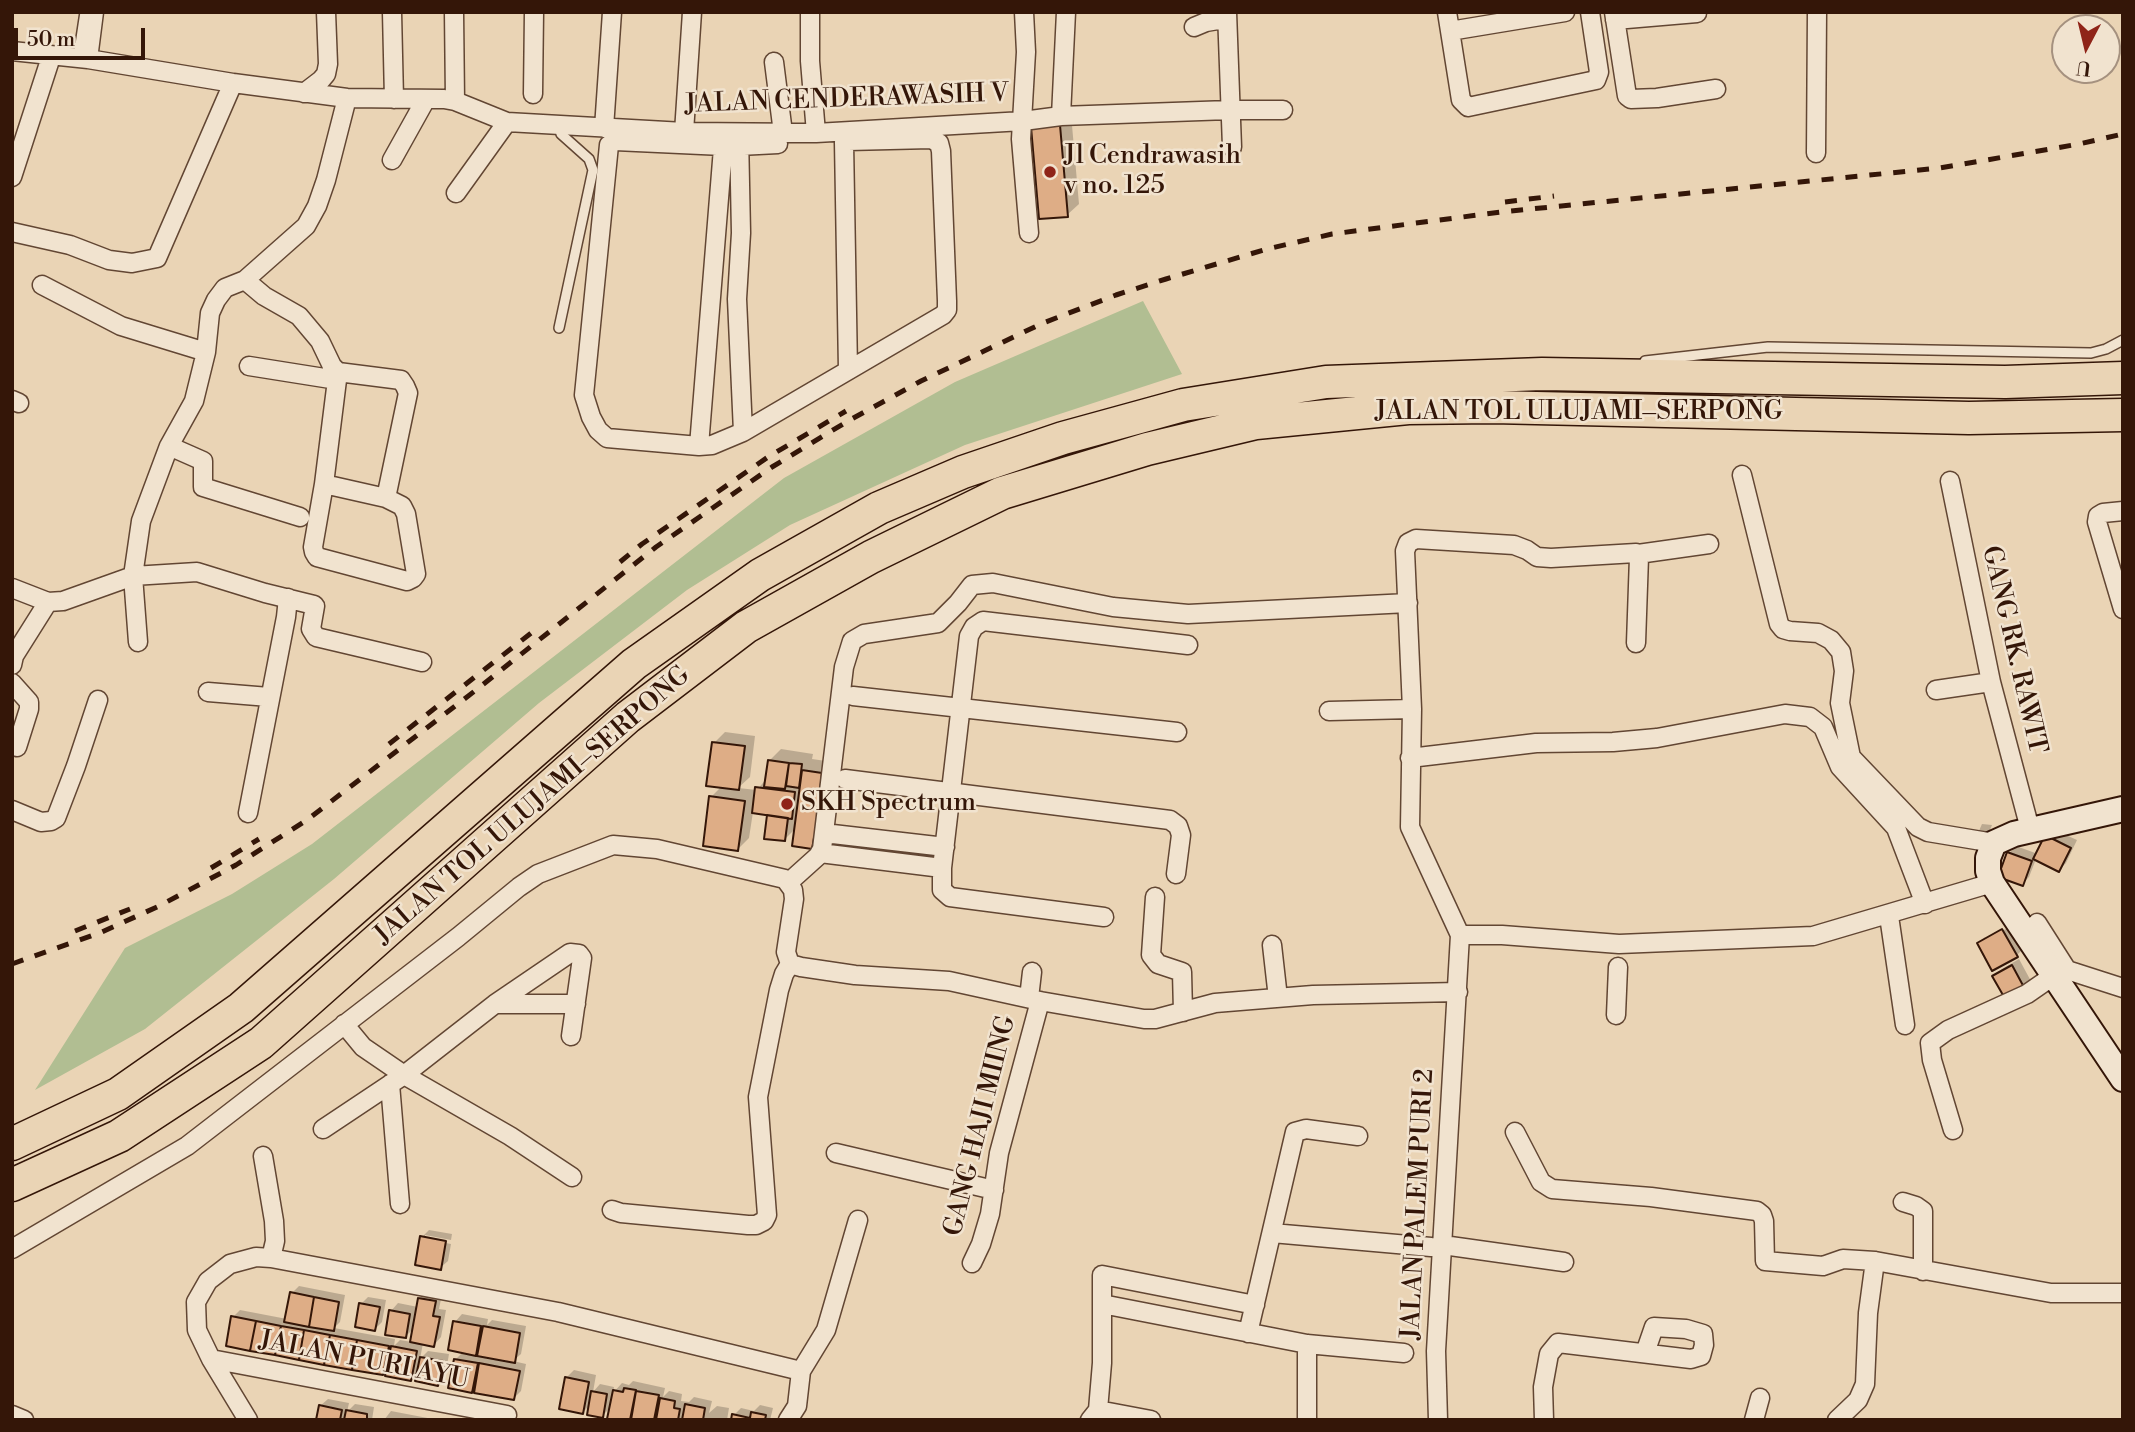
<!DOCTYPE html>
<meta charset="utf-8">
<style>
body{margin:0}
#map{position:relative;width:2135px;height:1432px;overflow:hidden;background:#ead4b5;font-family:"Libre Bodoni",serif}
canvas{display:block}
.frame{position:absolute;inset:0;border:14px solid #341608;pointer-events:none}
.north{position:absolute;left:2051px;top:14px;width:70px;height:70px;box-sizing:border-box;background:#f1e3cf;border:2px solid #a5917f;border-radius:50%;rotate:187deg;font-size:19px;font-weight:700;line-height:28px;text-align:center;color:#341608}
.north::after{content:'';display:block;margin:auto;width:24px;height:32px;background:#8f2418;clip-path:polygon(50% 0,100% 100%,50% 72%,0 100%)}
.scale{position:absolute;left:14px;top:28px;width:131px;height:32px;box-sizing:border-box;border:4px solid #341608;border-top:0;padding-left:9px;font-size:21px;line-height:24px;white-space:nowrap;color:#341608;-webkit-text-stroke:5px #f1e3cf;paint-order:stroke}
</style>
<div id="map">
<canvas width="2135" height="1432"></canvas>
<div class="frame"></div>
<div class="north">U</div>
<div class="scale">50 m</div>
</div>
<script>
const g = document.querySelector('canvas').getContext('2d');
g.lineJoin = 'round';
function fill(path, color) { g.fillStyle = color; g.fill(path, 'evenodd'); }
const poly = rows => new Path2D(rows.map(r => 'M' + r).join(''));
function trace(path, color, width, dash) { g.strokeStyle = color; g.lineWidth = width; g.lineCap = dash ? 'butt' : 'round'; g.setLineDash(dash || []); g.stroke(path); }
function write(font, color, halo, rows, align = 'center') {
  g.font = font + ' "Libre Bodoni",serif'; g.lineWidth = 5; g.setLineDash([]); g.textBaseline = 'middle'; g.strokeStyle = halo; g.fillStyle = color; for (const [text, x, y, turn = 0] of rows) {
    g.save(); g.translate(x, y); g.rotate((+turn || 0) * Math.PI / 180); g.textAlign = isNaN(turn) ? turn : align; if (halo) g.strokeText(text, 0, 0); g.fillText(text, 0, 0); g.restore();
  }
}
fill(poly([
 [1143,301,1182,374,965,445,790,525,687,590,539,703,334,879,145,1029,35,1090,125,948,232,894,312,844,784,478,955,382]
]), '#b1be92');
fill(poly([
 [1071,114,1079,204,1067,215,1033,127],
 [725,732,755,736,750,777,738,788,757,790,767,778,769,761,781,749,813,754,812,759,833,762,823,836,812,847,796,828,784,840,769,814,753,812,749,838,738,849,711,797,722,786,714,743],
 [1982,824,1992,825,1988,835,1978,833],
 [2053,829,2077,840,2066,863,2059,870,2036,859,2029,877,2022,884,2009,853,2016,846,2038,854],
 [2011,926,2024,948,2016,956,1979,943,1985,937,1985,941],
 [2019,959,2032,983,2025,990,1994,976,2002,969],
 [429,1230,452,1234,451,1240,425,1235,425,1239,451,1244,448,1261,440,1268,422,1237],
 [299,1286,345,1295,340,1322,334,1328,395,1339,394,1346,400,1340,412,1342,415,1327,405,1337,391,1311,398,1303,418,1307,420,1298,427,1291,442,1294,439,1309,446,1310,441,1337,434,1345,423,1343,420,1359,428,1351,449,1354,445,1377,438,1384,419,1371,411,1379,389,1368,383,1374,233,1317,240,1310,287,1319,292,1293],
 [368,1297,386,1300,382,1322,375,1329,361,1304],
 [462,1314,488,1319,487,1325,492,1320,526,1326,521,1354,513,1361,526,1364,521,1391,514,1398,450,1387,455,1360,464,1351,455,1322],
 [574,1370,596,1375,593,1392,600,1384,614,1387,613,1393,622,1383,629,1385,633,1381,665,1388,663,1397,669,1391,682,1394,681,1401,689,1402,694,1397,712,1401,709,1413,717,1406,729,1408,727,1420,621,1420,609,1418,611,1407,602,1416,590,1405,583,1412,566,1378],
 [328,1399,349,1403,347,1412,355,1404,374,1407,372,1420,318,1420,320,1406],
 [760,1405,773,1408,770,1420,733,1420,734,1415,741,1408,754,1411],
 [391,1411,438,1420,384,1420]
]), '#0003');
const building = poly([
 [1060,125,1068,217,1039,219,1031,127,1060,125],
 [712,742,745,746,739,790,706,786,712,742],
 [768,760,789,763,785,789,764,787,768,760],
 [789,763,802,764,799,788,786,786,789,763],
 [802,770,822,773,819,801,824,801,819,838,814,838,812,849,792,846,802,770],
 [755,787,795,792,792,819,752,813,755,787],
 [709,796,745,801,738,851,703,846,709,796],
 [767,815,788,818,785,841,764,839,767,815],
 [2045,835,2071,848,2059,872,2033,859,2045,835],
 [2007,852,2032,861,2023,886,1998,877,2007,852],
 [2002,929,2018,957,1992,971,1977,943,2002,929],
 [2012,965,2026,991,2007,1002,1992,976,2012,965],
 [420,1236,446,1241,441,1270,415,1265,420,1236],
 [290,1292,314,1297,309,1327,284,1322,290,1292],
 [314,1297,339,1302,334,1331,309,1327,314,1297],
 [418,1298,436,1301,433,1316,440,1317,434,1347,410,1342,418,1298],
 [359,1303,380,1307,375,1331,355,1327,359,1303],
 [389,1310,410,1314,406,1338,385,1335,389,1310],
 [231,1316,256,1321,250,1351,226,1346,231,1316],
 [256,1321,281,1326,275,1355,250,1351,256,1321],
 [453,1321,481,1326,476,1356,448,1350,453,1321],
 [281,1326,304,1330,299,1360,275,1355,281,1326],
 [483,1326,520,1333,515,1363,477,1356,483,1326],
 [304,1330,330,1335,324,1365,299,1360,304,1330],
 [330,1335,357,1340,352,1370,324,1365,330,1335],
 [357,1340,389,1346,383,1375,352,1370,357,1340],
 [391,1346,417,1351,411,1381,385,1376,391,1346],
 [420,1357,443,1361,438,1386,415,1381,420,1357],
 [454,1359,478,1363,472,1393,448,1388,454,1359],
 [479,1363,520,1371,514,1400,474,1393,479,1363],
 [565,1377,589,1382,583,1414,559,1409,565,1377],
 [624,1388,636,1390,630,1420,607,1419,613,1390,623,1392,624,1388],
 [591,1391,607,1394,603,1418,587,1415,591,1391],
 [636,1391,659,1395,654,1420,631,1420,636,1391],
 [660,1398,675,1401,674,1408,680,1409,678,1420,656,1420,660,1398],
 [685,1404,705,1408,703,1420,682,1420,685,1404],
 [319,1405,342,1410,340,1420,316,1420,319,1405],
 [346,1410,367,1414,367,1420,344,1420,346,1410],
 [751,1412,766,1415,765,1420,731,1420,732,1414,750,1418,751,1412]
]);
fill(building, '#dead86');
trace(building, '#341608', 2);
const lane = poly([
 [78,58,85,12],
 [559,328,593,170,589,159,561,134,559,125],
 [1645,361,1768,347,2091,353,2106,349,2123,340]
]);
const street = poly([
 [392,12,394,99],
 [454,12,455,101],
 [810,12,810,61,816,133],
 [1024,12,1026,52,1021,139,1029,233],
 [1227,12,1232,147],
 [1447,12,1461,100,1468,107,1596,80,1599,72,1590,12],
 [1614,12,1627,96,1631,99,1657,98,1716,89],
 [1615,20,1697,13],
 [1194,27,1206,22,1218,20,1226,22],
 [1450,31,1565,12],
 [12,51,88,59,233,83,347,98,444,99,455,101,507,122,684,132,816,133,1023,121,1061,116,1229,110,1283,110],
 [88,59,94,12],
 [774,62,783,133],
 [304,93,321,80,326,74,328,64,326,12],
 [533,94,534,12],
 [1061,116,1066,12],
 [604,128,612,12],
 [684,132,692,12],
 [739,135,741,233,737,299,743,432],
 [844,142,848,370],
 [723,146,615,141,609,145,584,395,591,417,598,430,607,438,699,446,712,445,743,432,943,315,947,310,947,301,941,151,939,143,931,139,848,141],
 [739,146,778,144],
 [1816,153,1817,12],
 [392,160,426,99],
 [12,177,51,57],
 [456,193,507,122],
 [12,232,70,245,109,260,132,263,157,258,233,83],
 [245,280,264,296,299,316,320,341,332,366,338,372,401,380,405,386,408,393,386,498],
 [42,285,121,326,206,352],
 [249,366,337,380],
 [12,400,19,403],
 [169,446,203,461,203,487,300,517],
 [699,446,724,136],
 [1742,475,1779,624,1783,629,1790,631,1818,633,1831,640,1841,652,1844,671,1840,703,1851,757,1918,827,1928,832,1994,843],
 [1950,481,1991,682,2030,829],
 [324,484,386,498,402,506,406,514,416,574,413,578,407,581,317,557,314,552,313,547,324,484,338,372],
 [2123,511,2103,513,2098,516,2097,522,2123,609],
 [1638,554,1709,544],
 [12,588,48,602,63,601,133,576,197,572,265,593,314,605,315,606,311,629,316,637,422,662],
 [138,642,133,576,141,521,169,446,194,401,206,352,210,313,216,300,225,288,245,280,306,226,317,206,326,180,347,98],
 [12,665,14,656,48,602],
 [12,683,29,702,29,709,17,747],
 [1936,690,1991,682],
 [208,692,269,697],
 [853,696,1177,732],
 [1329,711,1412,709],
 [1410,758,1536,743,1613,742,1657,738,1785,714,1810,717,1823,727,1840,767,1896,828,1925,904],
 [845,779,1170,820,1178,826,1181,835,1176,874],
 [12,810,41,822,51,821,56,818,76,766,98,700],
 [248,813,286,617,288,598],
 [824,833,945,847],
 [820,853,942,868,942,890,950,897,1104,917],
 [942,868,969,636,974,627,983,621,1188,645],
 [788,883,818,856,822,849,844,667,852,641,864,634,938,623,958,603,972,585,993,583,1113,607,1188,614,1408,603],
 [1155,897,1151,955,1158,964,1182,972,1183,1012],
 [1889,916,1905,1025],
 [2037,923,2067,970,2123,988],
 [1460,935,1502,935,1619,944,1813,936,1992,883],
 [1272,945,1278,998],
 [790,964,801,967,855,975,949,981,1040,1001,1144,1019,1155,1019,1215,1003,1313,995,1458,992],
 [1029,998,1032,972],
 [495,1004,576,1004],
 [1616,1015,1618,967],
 [344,1024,363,1047,404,1075,510,1136,572,1177],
 [390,1084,400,1204],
 [323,1129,404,1075,495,1004,570,953,579,954,582,958,571,1036],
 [1953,1130,1932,1060,1930,1043,1948,1030,2027,994,2053,976],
 [1515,1132,1541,1182,1552,1189,1651,1197,1757,1211,1762,1215,1764,1221,1765,1261,1823,1266,1843,1259,1875,1261,2051,1293,2123,1293],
 [836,1153,994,1190],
 [263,1156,274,1221,275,1241,271,1258],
 [1903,1202,1916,1206,1923,1211,1923,1271],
 [612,1210,621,1213,748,1225,756,1225,764,1221,767,1215,758,1097,779,990,784,974,790,964],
 [1272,1233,1431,1247],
 [1443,1245,1564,1262],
 [12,1249,187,1146,458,937,519,887,538,874,613,845,657,849,785,879,793,890,794,899,786,952,790,964],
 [972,1263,981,1244,990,1214,999,1153,1040,1001],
 [1102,1304,1307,1344,1404,1353],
 [1248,1333,1295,1132,1306,1129,1358,1136],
 [211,1359,507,1415],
 [1098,1410,1151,1420],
 [12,1415,24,1420],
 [248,1420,211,1359,197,1330,196,1302,208,1281,230,1264,256,1257,271,1258,558,1312,801,1371],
 [788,1420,797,1406,801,1371,826,1330,858,1220],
 [1090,1420,1098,1410,1102,1363,1102,1275,1255,1305],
 [1307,1420,1307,1344],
 [1438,1420,1436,1351,1460,935,1410,827,1412,709,1405,551,1408,543,1416,539,1514,545,1527,550,1537,557,1551,558,1636,553,1639,557,1636,643],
 [1544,1420,1543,1387,1549,1354,1558,1343,1691,1359,1701,1356,1704,1345,1703,1334,1686,1329,1654,1327,1645,1353],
 [1754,1420,1760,1398],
 [1837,1420,1858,1400,1865,1384,1868,1313,1875,1261]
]);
const secondary = poly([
 [2123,809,2014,834,1994,843,1988,858,1988,871,1992,883,2123,1079]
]);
const highway = poly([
 [12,1144,118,1094,241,1008,634,664,760,575,879,508,963,472,1063,438,1183,405,1326,382,1542,374,2005,382,2123,378],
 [12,1185,119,1136,261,1043,628,717,746,627,871,557,1002,493,1147,449,1256,423,1408,408,1493,407,1969,418,2123,415]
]);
trace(lane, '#624633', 12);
trace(street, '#624633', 21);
trace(secondary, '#341608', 28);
trace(highway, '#341608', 35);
trace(lane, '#f1e3cf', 9);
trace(street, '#f1e3cf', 18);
trace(secondary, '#f1e3cf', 24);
trace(highway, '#ead4b5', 32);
trace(poly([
 [1505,202,1554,196],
 [620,562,642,544,768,457,846,411],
 [389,744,535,630],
 [211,868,259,839],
 [75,931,130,909],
 [12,964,102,932,159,906,236,865,307,820,476,690,656,547,772,467,848,421,921,381,1043,323,1116,295,1166,279,1267,249,1332,234,1501,212,1940,168,2079,144,2123,134]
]), '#341608', 5, [12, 12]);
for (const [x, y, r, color] of [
 [1050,172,7,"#8f2418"],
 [787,804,7,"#8f2418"]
]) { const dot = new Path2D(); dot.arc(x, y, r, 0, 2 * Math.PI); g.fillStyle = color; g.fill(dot); trace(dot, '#f1e3cf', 2.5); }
write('26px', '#341608', '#f1e3cf', [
 ["JALAN CENDERAWASIH V",847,100,-2],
 ["JALAN TOL ULUJAMI–SERPONG",1579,413],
 ["GANG RK. RAWIT",2013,650,77],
 ["JALAN TOL ULUJAMI–SERPONG",533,806,-41],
 ["GANG HAJI MIING",981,1126,-76],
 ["JALAN PALEM PURI 2",1419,1204,-87],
 ["JALAN PURI AYU",364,1361,11]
]);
write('26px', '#341608', '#f1e3cf', [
 ["Jl Cendrawasih",1064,157],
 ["v no. 125",1064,187],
 ["SKH Spectrum",801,804]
], 'left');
</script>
